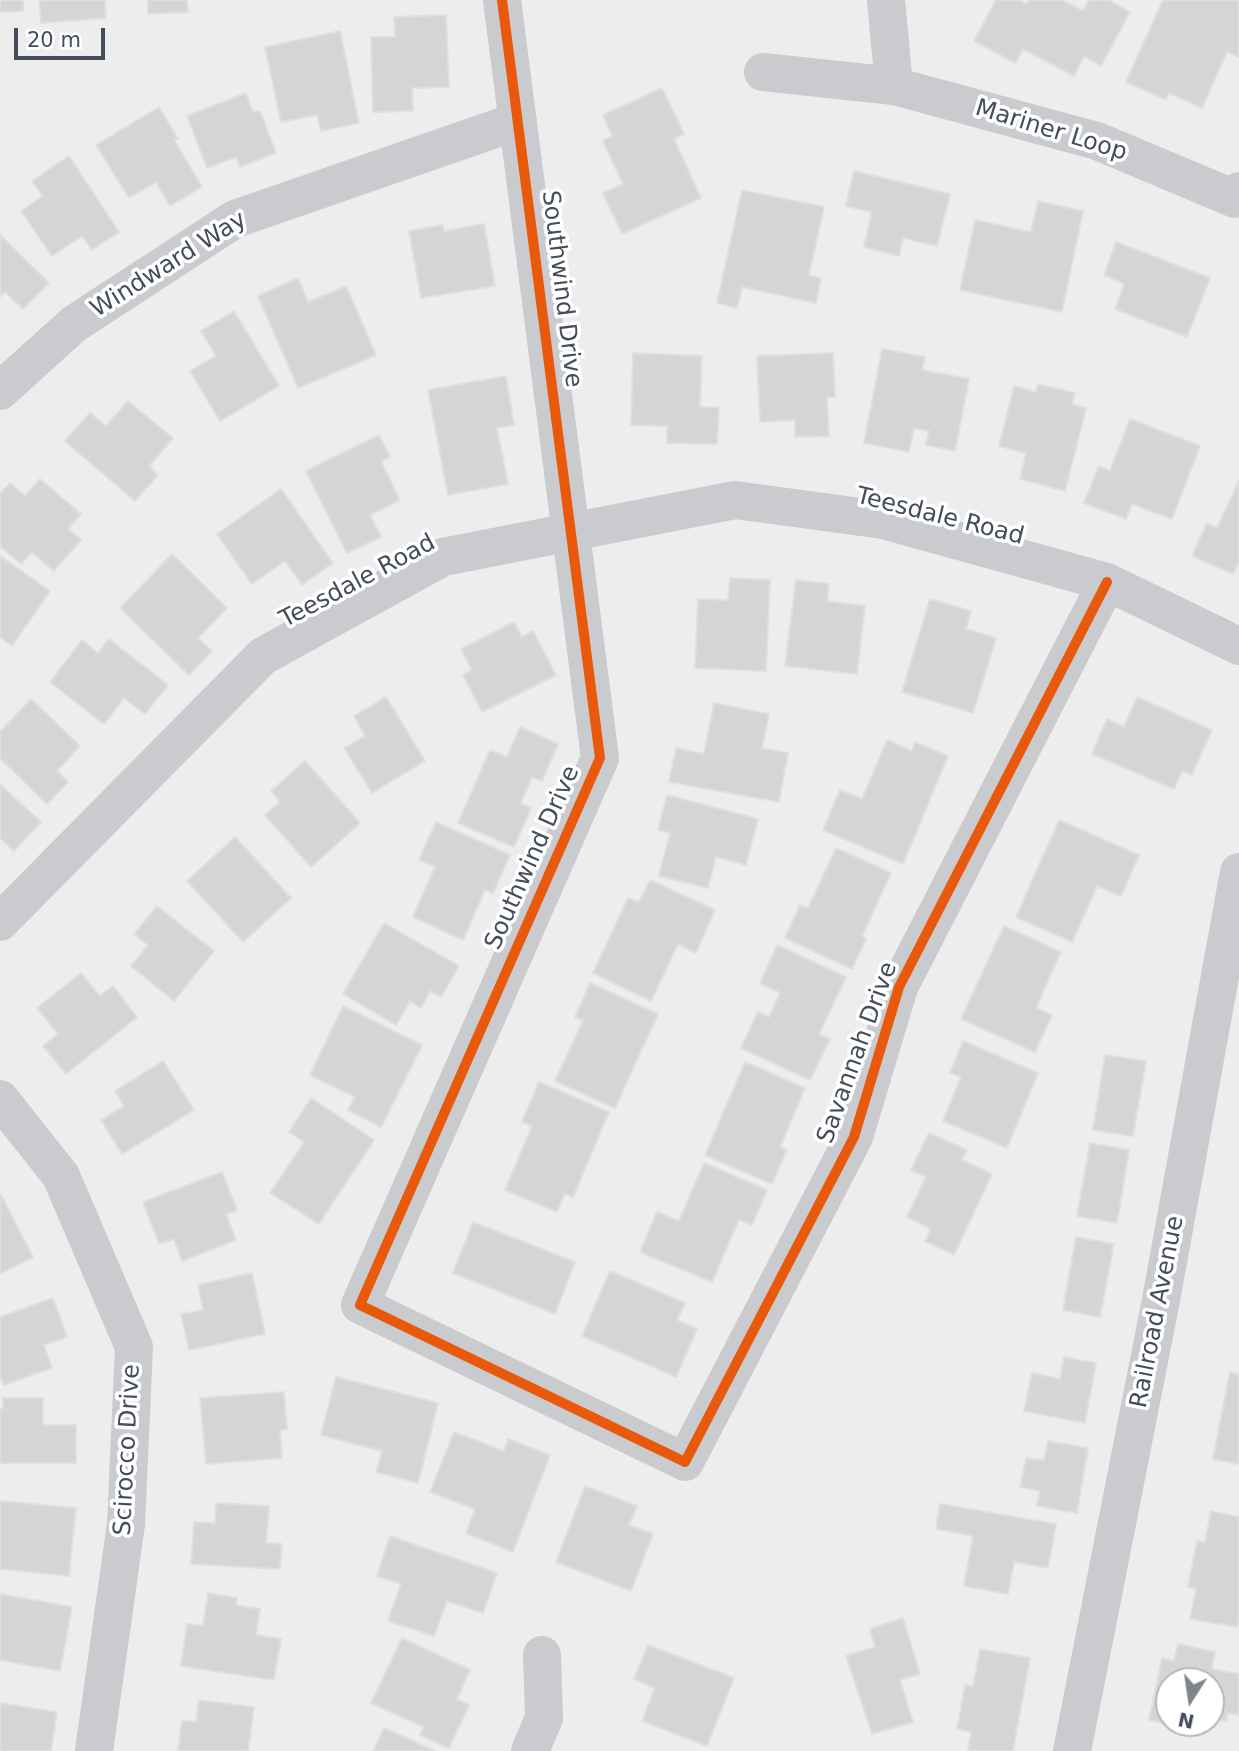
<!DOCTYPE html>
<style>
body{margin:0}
#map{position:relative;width:1239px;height:1751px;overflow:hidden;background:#eeeded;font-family:"DejaVu Sans",sans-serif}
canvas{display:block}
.north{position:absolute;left:1155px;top:1667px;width:70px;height:70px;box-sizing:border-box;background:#fff;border:2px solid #b4b8bd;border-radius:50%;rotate:192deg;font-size:19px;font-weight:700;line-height:28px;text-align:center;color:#444d59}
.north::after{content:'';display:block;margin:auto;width:24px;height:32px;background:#80858d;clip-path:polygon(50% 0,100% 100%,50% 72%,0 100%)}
.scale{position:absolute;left:14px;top:28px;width:91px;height:32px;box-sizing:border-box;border:4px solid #444d59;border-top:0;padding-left:9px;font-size:21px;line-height:24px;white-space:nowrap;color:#444d59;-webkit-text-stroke:5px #fff;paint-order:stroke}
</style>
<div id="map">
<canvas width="1239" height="1751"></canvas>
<div class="north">N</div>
<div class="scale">20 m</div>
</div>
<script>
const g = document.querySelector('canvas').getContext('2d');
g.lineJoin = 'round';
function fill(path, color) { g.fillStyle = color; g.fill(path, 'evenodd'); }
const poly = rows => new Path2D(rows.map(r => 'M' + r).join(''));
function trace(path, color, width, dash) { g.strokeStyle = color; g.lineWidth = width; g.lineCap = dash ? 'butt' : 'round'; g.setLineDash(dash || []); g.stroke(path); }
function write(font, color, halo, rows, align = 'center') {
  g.font = font + ' "DejaVu Sans",sans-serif'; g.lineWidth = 7; g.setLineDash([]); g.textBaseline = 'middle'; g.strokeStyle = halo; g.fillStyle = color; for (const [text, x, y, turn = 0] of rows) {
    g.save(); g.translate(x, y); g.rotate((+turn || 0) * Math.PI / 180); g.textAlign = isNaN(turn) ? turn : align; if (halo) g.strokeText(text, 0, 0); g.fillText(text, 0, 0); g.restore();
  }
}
const building = poly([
 [0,0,23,0,23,11,0,12,0,0],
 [39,0,105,0,106,18,41,23,39,0],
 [148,0,187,0,188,12,148,14,148,0],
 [996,0,1019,0,1026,4,1029,0,1062,0,1083,11,1089,0,1109,0,1130,12,1101,66,1084,56,1074,76,1023,49,1015,63,974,41,996,0],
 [1163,0,1239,0,1239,57,1227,52,1202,108,1169,93,1166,100,1126,82,1163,0],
 [446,15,449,87,412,88,413,111,373,112,371,37,395,37,394,17,446,15],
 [340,31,359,123,321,131,317,115,281,122,265,47,340,31],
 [662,88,684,134,674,139,701,198,622,234,603,193,623,184,603,141,612,136,603,115,662,88],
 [246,93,253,112,260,111,276,153,240,167,236,157,207,168,187,116,246,93],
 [159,107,178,139,174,140,202,187,170,206,156,182,129,198,96,145,159,107],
 [69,156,119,232,92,250,82,236,52,256,21,211,43,196,32,181,69,156],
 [854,171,950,194,937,246,903,238,899,256,864,247,872,212,846,206,854,171],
 [742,190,824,207,809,275,821,279,816,303,742,287,737,308,717,303,742,190],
 [1038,201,1083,211,1062,312,960,290,975,220,1031,232,1038,201],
 [484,224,495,286,421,298,409,231,443,225,444,231,484,224],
 [0,235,49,283,23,309,5,292,0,297,0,235],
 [1116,242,1210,278,1187,337,1115,309,1124,284,1104,275,1116,242],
 [298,278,308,302,346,286,376,355,298,388,258,296,298,278],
 [234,311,279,386,220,421,190,371,216,356,201,331,234,311],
 [882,349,925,357,922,370,969,379,955,451,926,445,929,431,914,428,909,452,864,443,882,349],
 [633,353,702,356,700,407,719,407,717,444,667,443,667,426,631,425,633,353],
 [833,353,835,397,827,397,829,436,795,437,795,420,760,422,757,356,833,353],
 [506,376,514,425,497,428,508,484,448,495,428,390,506,376],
 [1038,384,1075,393,1072,404,1086,408,1065,491,1020,479,1026,453,999,446,1014,386,1036,392,1038,384],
 [128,401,173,438,149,466,158,475,135,501,65,441,90,413,106,426,128,401],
 [1130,419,1200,446,1172,519,1132,504,1126,519,1084,503,1099,466,1110,471,1130,419],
 [379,435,390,457,381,461,400,500,370,515,381,537,347,553,306,471,379,435],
 [40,479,81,514,68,529,81,540,54,571,32,552,21,564,0,546,0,494,10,483,25,496,40,479],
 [1239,481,1239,562,1233,574,1192,556,1207,523,1217,528,1239,481],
 [281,489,333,563,302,585,285,561,252,584,217,534,281,489],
 [172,554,227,608,198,638,212,651,189,675,120,608,172,554],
 [0,556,50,591,12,646,0,637,0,556],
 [730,578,770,580,766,671,695,668,698,599,728,600,730,578],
 [796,580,829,584,827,601,865,606,857,674,785,666,796,580],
 [930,599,971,611,966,629,996,638,973,713,902,692,930,599],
 [514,622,522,637,533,631,556,675,482,712,463,675,472,670,461,649,514,622],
 [109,639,168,685,145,714,124,698,104,724,50,682,82,640,98,653,109,639],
 [386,697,425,761,372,793,344,748,365,736,354,716,386,697],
 [1137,697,1212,730,1192,775,1182,771,1174,789,1092,754,1107,719,1124,727,1137,697],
 [31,699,80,746,57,771,68,782,47,804,0,758,0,732,31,699],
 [714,703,769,714,762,748,788,753,779,802,669,782,676,748,704,754,714,703],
 [520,727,558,744,542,781,532,777,521,803,531,808,514,847,458,823,490,750,507,757,520,727],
 [887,740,912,751,915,742,948,756,903,864,823,830,840,790,862,799,887,740],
 [305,761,360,823,311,867,265,815,280,802,271,791,305,761],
 [0,784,41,822,14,851,0,838,0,784],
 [667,795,758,819,746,865,716,857,708,888,659,876,670,833,658,830,667,795],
 [1059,820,1139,855,1121,896,1097,886,1072,942,1016,917,1059,820],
 [436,822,510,855,493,893,485,890,463,940,413,917,435,867,419,860,436,822],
 [235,837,291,898,243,942,187,881,235,837],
 [836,848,891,873,862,936,866,939,852,969,785,938,800,905,808,908,836,848],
 [650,880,715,910,696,953,678,944,651,1001,593,973,628,898,639,902,650,880],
 [157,906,214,951,174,1001,131,966,148,945,134,934,157,906],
 [384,923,459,966,441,997,430,991,421,1008,410,1001,396,1025,343,994,384,923],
 [1004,926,1061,952,1036,1008,1052,1015,1035,1052,961,1019,1004,926],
 [777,945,846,977,819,1034,830,1039,810,1080,741,1048,758,1012,769,1017,780,993,760,983,777,945],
 [81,973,100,996,113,986,137,1017,66,1074,43,1046,58,1034,37,1008,81,973],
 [590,983,658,1014,615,1108,555,1081,583,1021,575,1017,590,983],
 [343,1006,422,1045,381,1127,348,1110,355,1097,310,1075,343,1006],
 [963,1041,1038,1073,1007,1148,943,1121,961,1077,950,1073,963,1041],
 [1105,1055,1146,1061,1133,1136,1093,1130,1105,1055],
 [163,1061,194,1110,122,1154,101,1120,124,1106,115,1091,163,1061],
 [745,1062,805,1088,780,1147,787,1150,772,1184,705,1155,745,1062],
 [539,1082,609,1112,573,1197,565,1194,557,1212,505,1190,532,1126,522,1122,539,1082],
 [311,1098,374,1140,319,1224,270,1193,304,1142,289,1132,311,1098],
 [929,1133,967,1150,962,1160,992,1174,954,1255,925,1241,931,1229,907,1217,926,1177,911,1170,929,1133],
 [1090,1143,1129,1150,1117,1223,1077,1216,1090,1143],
 [704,1163,767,1190,752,1225,739,1220,712,1282,640,1252,657,1212,679,1221,704,1163],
 [222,1172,237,1210,226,1214,236,1240,182,1261,174,1239,159,1244,143,1202,222,1172],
 [1,1195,33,1257,0,1274,0,1196,1,1195],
 [473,1222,575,1262,555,1314,453,1273,473,1222],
 [1076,1237,1114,1244,1100,1317,1063,1310,1076,1237],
 [610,1271,685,1303,677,1320,697,1329,676,1377,582,1336,610,1271],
 [252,1273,265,1334,189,1350,181,1314,203,1310,198,1285,252,1273],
 [53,1298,67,1337,44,1345,52,1368,4,1385,0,1375,0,1317,53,1298],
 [1064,1357,1096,1363,1085,1423,1024,1411,1032,1373,1060,1379,1064,1357],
 [1230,1372,1239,1374,1239,1464,1213,1459,1230,1372],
 [336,1377,438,1403,418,1483,376,1472,382,1451,321,1435,336,1377],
 [284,1392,287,1429,280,1430,282,1458,206,1464,200,1398,284,1392],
 [3,1398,43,1398,43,1425,76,1425,76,1463,0,1463,0,1409,3,1409,3,1398],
 [454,1432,504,1451,508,1439,550,1455,513,1552,466,1533,475,1509,430,1492,454,1432],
 [1048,1441,1088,1448,1077,1513,1037,1506,1040,1491,1020,1487,1026,1458,1044,1460,1048,1441],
 [585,1486,637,1506,629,1525,653,1534,631,1591,556,1562,585,1486],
 [0,1501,76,1508,69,1576,0,1569,0,1501],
 [216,1503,269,1506,266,1543,282,1544,280,1569,191,1564,194,1522,215,1523,216,1503],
 [940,1504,1056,1524,1048,1568,1014,1562,1008,1594,964,1586,973,1536,936,1529,940,1504],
 [1211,1511,1239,1517,1239,1616,1237,1627,1190,1619,1196,1588,1188,1587,1197,1541,1205,1543,1211,1511],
 [390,1536,497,1573,483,1613,447,1601,434,1636,388,1621,401,1584,377,1576,390,1536],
 [208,1593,237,1598,236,1605,260,1609,256,1635,281,1639,274,1680,181,1666,187,1624,203,1626,208,1593],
 [0,1594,72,1607,60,1671,0,1660,0,1594],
 [903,1618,920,1674,900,1680,913,1722,872,1734,846,1656,875,1647,870,1629,903,1618],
 [402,1638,470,1670,457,1699,469,1705,449,1748,420,1735,424,1727,371,1703,402,1638],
 [1178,1644,1215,1652,1212,1669,1239,1674,1239,1715,1228,1713,1226,1721,1211,1718,1211,1681,1169,1681,1169,1723,1189,1723,1188,1728,1149,1720,1162,1658,1174,1661,1178,1644],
 [648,1645,734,1678,707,1746,642,1721,655,1688,634,1679,648,1645],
 [980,1649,1030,1658,1013,1751,968,1751,971,1732,957,1729,965,1685,973,1687,980,1649],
 [199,1700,254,1707,248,1751,178,1751,182,1720,196,1722,199,1700],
 [0,1703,57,1712,51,1751,0,1751,0,1703],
 [384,1728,435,1751,373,1751,384,1728]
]);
fill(building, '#d5d5d7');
trace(building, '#dfdfe0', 2);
trace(poly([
 [502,0,600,758,360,1305,685,1462,854,1137,899,987,1107,582],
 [886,0,894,86,1097,141,1235,199,1239,191],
 [763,72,894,86],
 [0,391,74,324,235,219,518,121],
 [0,922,263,656,443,557,735,500,883,520,1107,582,1239,646],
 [0,1099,61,1176,134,1347,126,1524,94,1751],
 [530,1751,544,1718,542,1655],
 [1072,1751,1161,1300,1239,872]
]), '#c9cbce', 38);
trace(poly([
 [502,0,600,758,360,1305,685,1462,854,1137,899,987,1107,582]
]), '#e8590c', 10);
write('24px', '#444d59', '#fff', [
 ["Mariner Loop",1051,131,17],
 ["Windward Way",169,265,-32],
 ["Southwind Drive",561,289,83],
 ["Teesdale Road",940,517,14],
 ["Teesdale Road",358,582,-28],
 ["Southwind Drive",533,858,-66],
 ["Savannah Drive",858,1053,-70],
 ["Railroad Avenue",1158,1312,-79],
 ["Scirocco Drive",128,1450,-87]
]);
</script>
